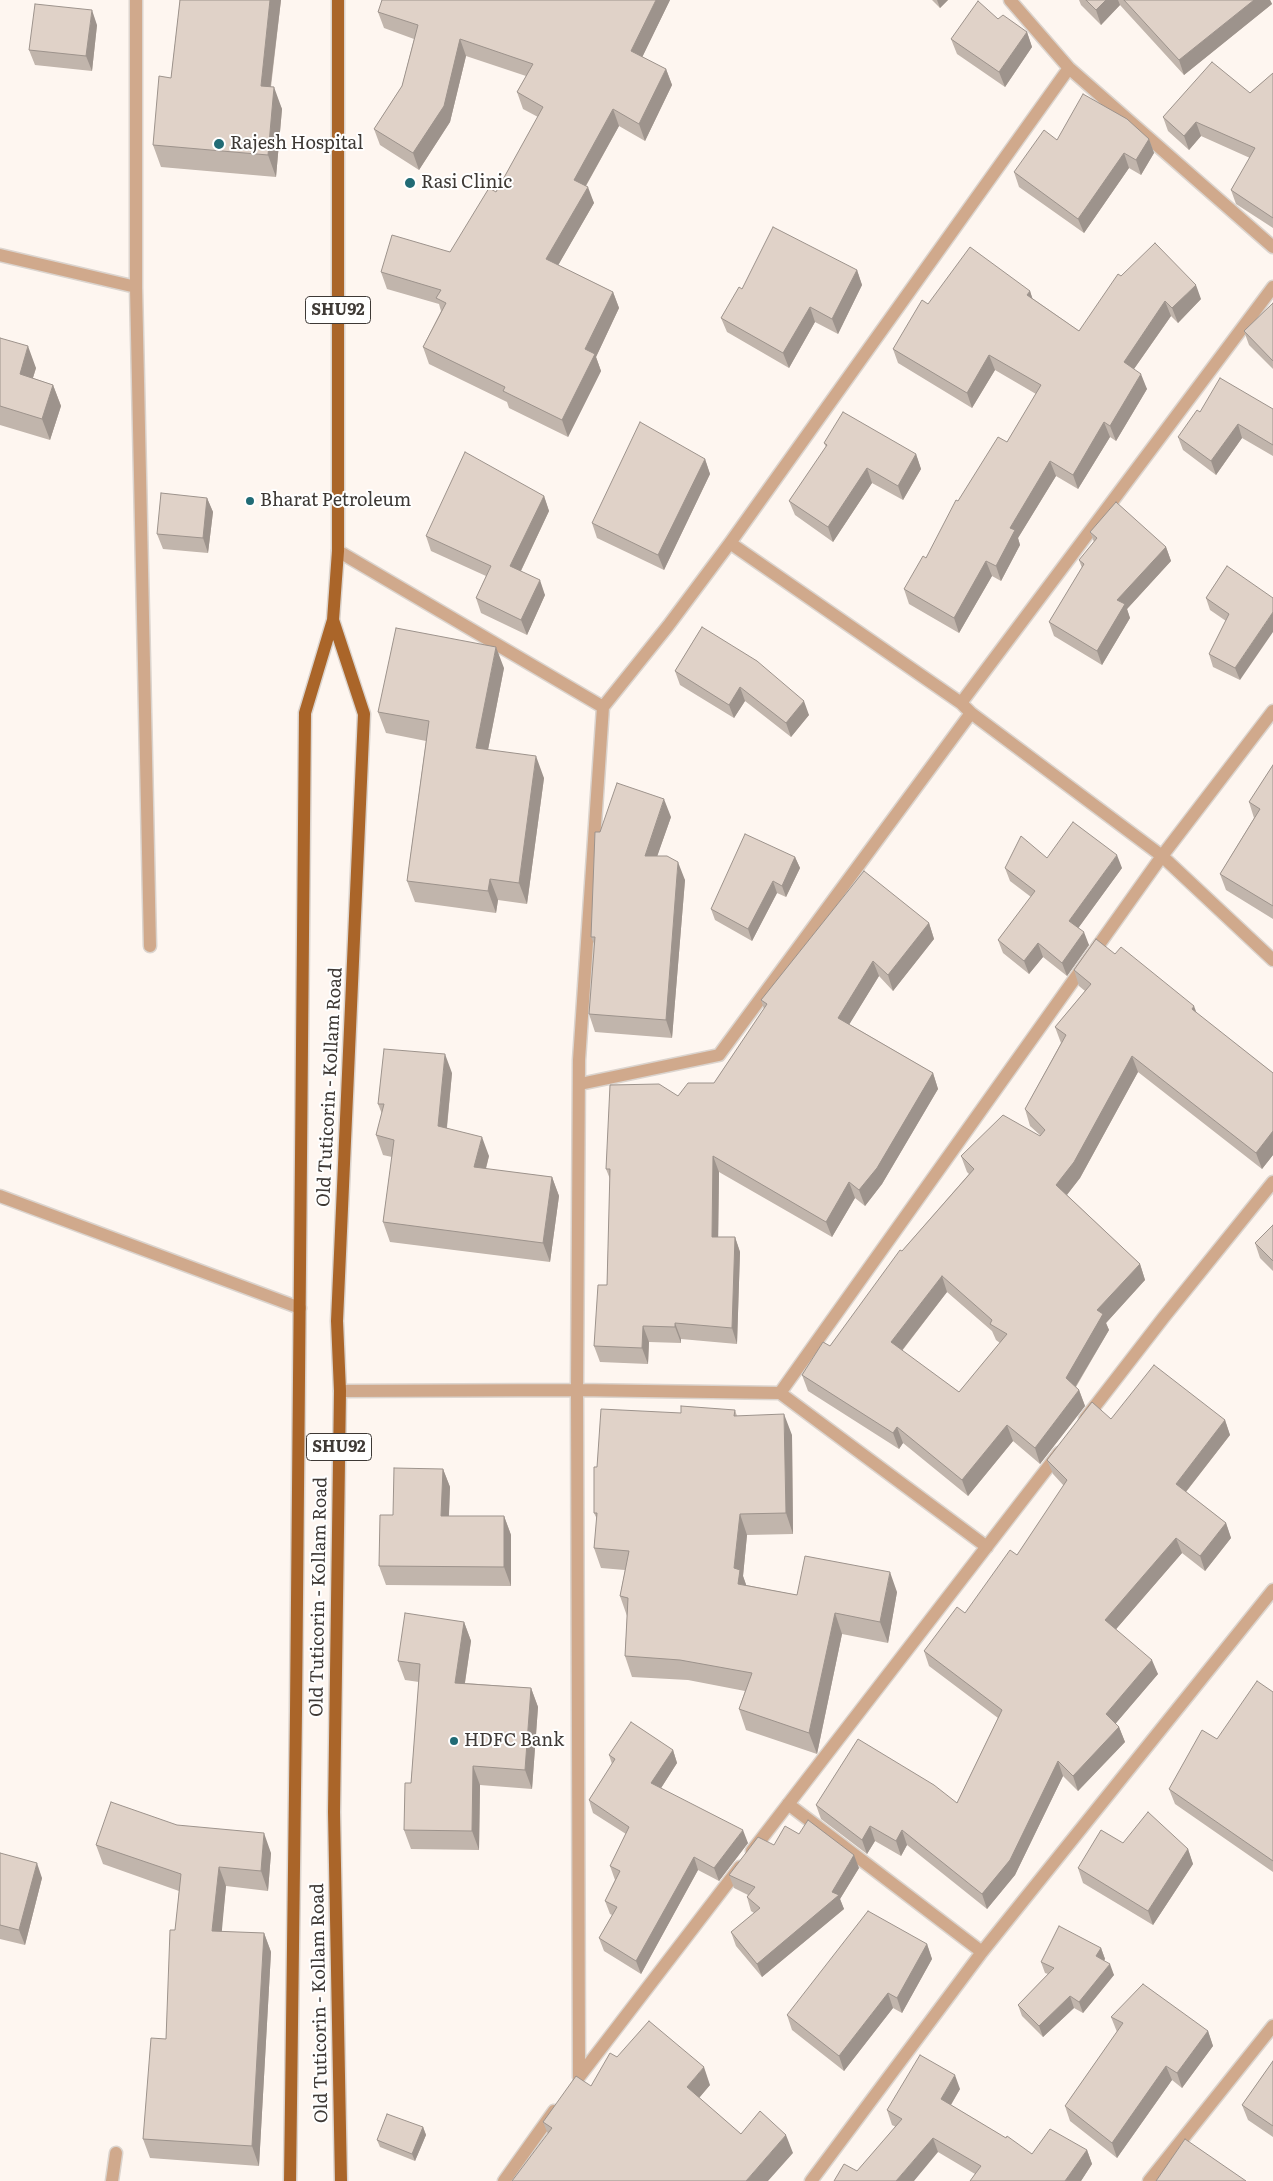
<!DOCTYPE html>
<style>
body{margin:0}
canvas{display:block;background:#fef6f0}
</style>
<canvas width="1273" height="2181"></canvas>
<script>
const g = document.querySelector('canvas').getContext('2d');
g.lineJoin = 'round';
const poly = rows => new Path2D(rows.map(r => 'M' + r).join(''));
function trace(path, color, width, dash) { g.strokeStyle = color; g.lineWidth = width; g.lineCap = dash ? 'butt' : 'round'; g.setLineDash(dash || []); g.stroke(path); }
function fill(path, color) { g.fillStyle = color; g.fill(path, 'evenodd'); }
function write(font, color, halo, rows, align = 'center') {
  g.font = font + ' Literata,serif'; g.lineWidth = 4; g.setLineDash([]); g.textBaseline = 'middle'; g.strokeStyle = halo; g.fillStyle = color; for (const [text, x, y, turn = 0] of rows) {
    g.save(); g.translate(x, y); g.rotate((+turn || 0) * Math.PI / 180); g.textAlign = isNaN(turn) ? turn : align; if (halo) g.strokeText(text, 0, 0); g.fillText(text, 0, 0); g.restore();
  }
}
const minor = poly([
 [136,0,136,287,150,946],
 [1010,0,1069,68,1273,247],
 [0,255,136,287],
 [730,543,961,703,971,713,1162,856,1273,960],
 [338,551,603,707],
 [961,703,1273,287],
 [580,1084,719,1055,971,713],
 [0,1196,300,1308],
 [340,1391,577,1390,780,1393,987,1547],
 [780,1393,1162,856,1273,711],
 [1085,1419,1164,1317,1273,1182],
 [788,1804,982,1952],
 [752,1851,1059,1453],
 [579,2076,577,1390,579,1060,603,707,668,626,730,543,1069,68],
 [579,2077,740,1867],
 [112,2181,116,2153],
 [504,2181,554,2111],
 [811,2181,982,1952,1273,1590],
 [1149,2181,1273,2026]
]);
const major = poly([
 [338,0,338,551,333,620,364,714,337,1321,340,1391,334,1812,341,2181],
 [290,2181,296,1711,305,713,333,620]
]);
trace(minor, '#dbd4ce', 15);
trace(major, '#dbd4ce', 15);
trace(minor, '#d0a98c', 12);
trace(major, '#aa6529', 12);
fill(poly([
 [180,0,281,0,271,87,282,109,276,177,161,167,153,145,171,78],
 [670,0,642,57,666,69,672,85,645,141,619,126,586,186,594,203,558,265,613,292,619,308,596,357,601,371,568,437,509,408,507,402,429,364,423,347,441,311,439,304,387,289,381,272,450,252,496,192,538,117,523,109,517,92,526,76,466,56,450,122,419,170,380,145,374,129,402,86,414,39,384,28,378,12],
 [932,0,948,0,940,8],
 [1079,0,1270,0,1272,4,1184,75,1120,5,1101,25,1081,5],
 [998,19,1027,32,1032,47,1005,87,957,54,951,39],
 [97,25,92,71,35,65,29,50],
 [1273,73,1273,228,1236,204,1231,190,1250,158,1201,136,1189,150,1168,131,1163,117,1250,93],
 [1149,139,1154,153,1141,175,1129,168,1084,233,1019,187,1014,172,1057,140],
 [857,270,862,285,838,334,815,322,789,368,727,332,721,318],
 [1121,276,1201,299,1178,323,1171,316,1134,369,1147,389,1116,441,1110,437,1078,489,1056,476,1018,538,1020,545,1001,581,992,576,959,633,909,604,904,589,926,558,958,501,1007,442,1036,394,995,370,972,408,898,363,893,349,928,304,1030,291,1032,298,1079,331],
 [1273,303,1273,369,1249,345,1244,331],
 [0,338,36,368,33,378,53,385,61,406,50,440,0,425],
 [1273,409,1273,456,1242,438,1216,475,1183,450,1178,437,1200,412],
 [824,443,916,454,921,469,903,500,872,483,833,542,795,515,789,501,826,447],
 [705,459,710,474,664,570,597,538,592,523],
 [544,496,549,511,521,571,545,595,527,635,481,613,476,598,486,576,431,551,426,536],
 [207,498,213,512,208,553,163,549,157,534],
 [1090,532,1166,547,1171,561,1127,609,1130,618,1102,665,1054,636,1049,622,1082,568,1079,560,1094,542],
 [1227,566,1240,680,1213,667,1209,654,1226,621,1210,610,1206,598],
 [702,627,809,715,791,737,745,701,734,718,680,685,675,671],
 [504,668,488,750,544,778,527,904,498,900,496,913,415,902,407,881,426,741,386,733,378,712],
 [1273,765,1273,919,1226,890,1220,874,1254,818,1249,802],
 [671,817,657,856,685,880,672,1038,595,1032,589,1014,595,946,591,937,600,832],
 [795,857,800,868,786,897,777,893,752,941,715,920,711,909],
 [1047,858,1122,868,1078,928,1089,945,1067,976,1043,957,1029,974,1003,953,998,940,1031,897,1010,881,1005,868],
 [929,923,934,939,893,991,879,976,849,1024,933,1073,938,1089,882,1184,865,1206,855,1198,832,1237,719,1172,718,1237,735,1237,740,1252,737,1344,681,1339,681,1343,649,1342,648,1364,600,1362,594,1346,607,1285,610,1179,606,1169,678,1096,714,1083,764,1009,761,1000],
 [1115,954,1196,1013,1273,1073,1273,1155,1262,1169,1138,1072,1080,1178,1067,1195,1140,1264,1145,1280,1106,1323,1109,1330,1076,1387,1079,1390,1085,1406,1040,1464,1013,1441,968,1496,903,1443,899,1449,808,1391,802,1375,830,1346,902,1251,969,1174,967,1172,961,1156,1040,1136,1041,1136,1030,1126,1025,1109,1061,1043,1055,1027,1085,991,1079,986,1074,970],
 [947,1292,992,1331,996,1340,1000,1343,959,1392,902,1351],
 [452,1073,447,1128,489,1156,486,1169,552,1177,559,1196,550,1262,390,1242,383,1222,392,1157,383,1155,376,1135,382,1114,378,1104],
 [1273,1225,1273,1271,1260,1258,1255,1243],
 [735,1410,737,1416,792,1435,793,1534,747,1535,743,1576,746,1585,797,1595,897,1592,888,1643,842,1634,817,1754,746,1730,739,1709,745,1691,688,1680,632,1677,625,1656,627,1616,620,1596,625,1570,601,1568,594,1548,597,1519,594,1513,597,1467,681,1413],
 [1111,1419,1225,1420,1230,1435,1186,1492,1226,1523,1231,1538,1205,1571,1182,1553,1116,1629,1158,1674,1115,1724,1119,1727,1125,1742,1078,1791,1063,1776,1015,1875,987,1909,907,1845,901,1856,875,1841,867,1854,821,1819,816,1805,957,1803,998,1718,929,1666,924,1651,965,1613,1017,1555,1064,1486,1053,1474,1047,1460],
 [443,1469,450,1487,449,1516,504,1516,511,1535,511,1586,386,1585,379,1566,393,1515],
 [464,1622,471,1641,465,1683,531,1688,538,1707,532,1789,480,1785,479,1850,411,1849,404,1830,411,1783,419,1682,405,1680,398,1661],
 [1273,1692,1273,1872,1175,1804,1169,1789,1217,1739],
 [673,1750,677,1763,661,1788,748,1843,719,1881,698,1870,641,1974,604,1951,599,1938,612,1915,610,1914,605,1901,615,1880,610,1866,626,1834,593,1813,589,1800,612,1764,609,1755],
 [177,1825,271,1853,268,1891,226,1886,221,1932,264,1933,271,1952,259,2166,150,2158,143,2139,166,2039,179,1891,103,1864,96,1845],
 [1123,1843,1188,1849,1193,1864,1153,1925,1083,1883,1078,1868],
 [774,1845,859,1868,840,1899,844,1909,762,1977,736,1946,731,1932,754,1913,751,1911,747,1897,748,1895,734,1888,729,1875],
 [0,1855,42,1878,25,1945,0,1939],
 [927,1944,932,1959,902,2013,893,2008,844,2071,792,2030,787,2015],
 [1101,1948,1105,1959,1104,1960,1114,1975,1083,2013,1074,2008,1043,2037,1022,2016,1018,2005,1048,1974,1045,1973,1041,1962],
 [1111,2017,1208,2031,1213,2046,1182,2088,1172,2080,1117,2158,1070,2121,1065,2106,1117,2032],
 [617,2057,710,2085,699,2098,741,2134,793,2153,548,2134,543,2122,591,2086],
 [1273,2061,1273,2137,1248,2120,1242,2105],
 [960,2089,951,2105,1032,2154,1087,2150,1092,2164,1081,2181,970,2181,975,2174,938,2152,857,2171,896,2127,892,2125,887,2110],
 [423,2127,426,2135,415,2161,380,2147,377,2140]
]), '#c1b5ac');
fill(poly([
 [270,0,281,0,268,107,261,86],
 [656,0,670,0,637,68,631,51],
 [937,0,948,0,940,8],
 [1106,0,1118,0,1120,5,1101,25,1096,10],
 [1254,0,1270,0,1272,4,1184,75,1179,60],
 [92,10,97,25,92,71,86,56],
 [1027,32,1032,47,1005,87,999,72],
 [460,39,466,56,450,122,419,170,413,153],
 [666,69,672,85,645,141,639,124],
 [274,87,282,109,276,177,268,155],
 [613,109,619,126,580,196,574,180],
 [1196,122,1201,136,1189,150,1184,136],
 [1149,139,1154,153,1141,175,1136,160],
 [1124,153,1129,168,1084,233,1078,219],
 [588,187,594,203,552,276,546,259],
 [857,270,862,285,838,334,832,319],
 [1196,285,1201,299,1178,323,1172,308],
 [1030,291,1035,306,1027,295],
 [613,292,619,308,596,357,601,371,568,437,562,420,585,349],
 [1165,301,1171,316,1129,376,1124,362],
 [810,307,815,322,789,368,783,353],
 [28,346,36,368,27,396,20,374],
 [989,355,995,370,972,408,967,393],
 [1141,374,1147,389,1116,441,1110,426],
 [53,385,61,406,50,440,42,419],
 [1104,422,1110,437,1078,489,1073,475],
 [1238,424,1242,438,1216,475,1211,461],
 [916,454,921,469,903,500,898,486],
 [705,459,710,474,664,570,658,555],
 [1050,461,1056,476,1018,538,1020,545,1001,581,996,566,1010,528],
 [867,468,872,483,833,542,828,527],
 [544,496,549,511,516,581,510,566],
 [207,498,213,512,208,553,203,538],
 [1166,547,1171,561,1127,609,1130,618,1102,665,1097,651,1117,600],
 [986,561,992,576,959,633,954,618],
 [540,580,545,595,527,635,521,620],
 [1273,612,1273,632,1240,680,1235,668],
 [496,647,504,668,484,770,476,748],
 [740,687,745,701,734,718,729,705],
 [804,701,809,715,791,737,786,723],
 [536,756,544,778,527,904,519,883],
 [664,799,671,817,651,874,645,856],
 [1117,855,1122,868,1074,934,1069,921],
 [795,857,800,868,786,897,782,886],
 [678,862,685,880,672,1038,666,1020],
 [490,879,498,900,496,913,488,891],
 [773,881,777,893,752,941,748,929],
 [929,923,934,939,893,991,888,975],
 [1084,932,1089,945,1067,976,1062,963],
 [1038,943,1043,957,1029,974,1024,961],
 [873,961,879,976,844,1033,838,1018],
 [1194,1006,1200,1022,1192,1009],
 [445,1054,452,1073,445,1145,438,1126],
 [1132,1056,1138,1072,1080,1178,1062,1201,1056,1185],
 [933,1073,938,1089,882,1184,865,1206,859,1190],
 [1273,1131,1273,1155,1262,1169,1256,1153],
 [482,1137,489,1156,481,1186,474,1167],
 [713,1156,719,1172,718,1252,712,1237],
 [552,1177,559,1196,550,1262,543,1243],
 [849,1182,855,1198,832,1237,826,1222],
 [735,1237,740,1252,737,1344,732,1328],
 [1140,1264,1145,1280,1106,1323,1109,1330,1071,1394,1066,1378,1097,1310],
 [942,1276,947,1292,896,1358,891,1342],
 [675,1323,681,1339,681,1343,675,1327],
 [643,1326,649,1342,648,1364,642,1348],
 [1079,1390,1085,1406,1040,1464,1035,1448],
 [784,1414,792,1435,793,1534,786,1513],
 [1225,1420,1230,1435,1181,1498,1176,1484],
 [1007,1425,1013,1441,968,1496,962,1480],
 [897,1427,903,1443,899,1449,893,1433],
 [443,1469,450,1487,448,1535,441,1516],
 [740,1514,747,1535,743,1576,748,1590,738,1584,734,1568],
 [504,1516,511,1535,511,1586,504,1567],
 [1226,1523,1231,1538,1205,1571,1200,1556],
 [1176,1538,1182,1553,1111,1635,1105,1620],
 [890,1572,897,1592,888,1643,880,1622],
 [835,1613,842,1634,817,1754,809,1733],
 [464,1622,471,1641,462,1702,455,1683],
 [1152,1660,1158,1674,1111,1729,1106,1714],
 [531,1688,538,1707,532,1789,525,1770],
 [1119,1727,1125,1742,1078,1791,1073,1776],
 [673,1750,677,1763,656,1796,651,1783],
 [1058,1761,1063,1776,1015,1875,987,1909,982,1894],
 [473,1766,480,1785,479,1850,472,1831],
 [870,1826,875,1841,867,1854,862,1840],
 [743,1830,748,1843,719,1881,714,1868],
 [902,1830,907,1845,901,1856,896,1841],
 [264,1833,271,1853,268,1891,261,1871],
 [1188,1849,1193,1864,1153,1925,1148,1911],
 [854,1855,859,1868,840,1899,844,1909,762,1977,757,1964,832,1892],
 [694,1857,698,1870,641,1974,636,1961],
 [37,1863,42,1878,25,1945,19,1930],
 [219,1867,226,1886,220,1951,212,1931],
 [264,1933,271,1952,259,2166,252,2146],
 [927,1944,932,1959,902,2013,897,1998],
 [1101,1948,1105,1959,1100,1967,1096,1956],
 [1110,1964,1114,1975,1083,2013,1079,2002],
 [888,1993,893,2008,844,2071,839,2056],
 [1070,1996,1074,2008,1043,2037,1039,2026],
 [1208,2031,1213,2046,1182,2088,1177,2073],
 [1166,2066,1172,2080,1117,2158,1112,2143],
 [704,2067,710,2085,693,2105,687,2087],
 [955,2075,960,2089,946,2113,941,2099],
 [423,2127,426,2135,415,2161,412,2154],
 [786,2135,793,2153,768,2181,746,2181],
 [933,2138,938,2152,914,2181,896,2181],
 [1087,2150,1092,2164,1081,2181,1065,2181]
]), '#9d938c');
const building = poly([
 [180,0,270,0,261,86,274,87,268,155,153,145,159,76,171,78,180,0],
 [382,0,656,0,631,51,666,69,639,124,613,109,574,180,588,187,546,259,613,292,585,349,595,354,562,420,503,391,505,387,423,347,446,303,436,298,441,290,381,272,392,235,450,252,489,188,496,192,543,107,517,92,533,64,460,39,444,106,413,153,374,129,402,86,418,25,378,12,382,0],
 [1086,0,1106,0,1096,10,1086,0],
 [1124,0,1254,0,1179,60,1124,0],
 [978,1,998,19,1003,15,1027,32,999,72,951,39,978,1],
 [35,4,92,10,86,56,29,50,35,4],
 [1212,62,1250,93,1273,73,1273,218,1231,190,1255,148,1196,122,1184,136,1163,117,1212,62],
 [1083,94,1127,119,1149,139,1136,160,1124,153,1078,219,1014,172,1044,130,1057,140,1083,94],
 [773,227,857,270,832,319,810,307,783,353,721,318,739,287,742,289,773,227],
 [1155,243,1196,285,1172,308,1165,301,1124,362,1141,374,1110,426,1104,422,1073,475,1050,461,1010,528,1015,530,996,566,986,561,954,618,904,589,923,556,926,558,956,500,958,501,998,437,1007,442,1041,385,989,355,967,393,893,349,922,300,928,304,970,247,1030,291,1027,295,1079,331,1118,274,1121,276,1155,243],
 [1273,303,1273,361,1244,331,1273,303],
 [0,338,28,346,20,374,53,385,42,419,0,406,0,338],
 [1220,378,1273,409,1273,445,1238,424,1211,461,1178,437,1197,410,1200,412,1220,378],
 [843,412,916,454,898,486,867,468,828,527,789,501,827,445,824,443,843,412],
 [640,422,705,459,658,555,592,523,640,422],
 [465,452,544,496,510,566,540,580,521,620,476,598,491,566,426,536,465,452],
 [161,493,207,498,203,538,157,534,161,493],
 [1116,502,1166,547,1117,600,1125,604,1097,651,1049,622,1084,564,1079,560,1097,538,1090,532,1116,502],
 [1227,566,1273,598,1273,612,1235,668,1209,654,1229,614,1206,598,1227,566],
 [702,627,757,661,804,701,786,723,740,687,729,705,675,671,702,627],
 [396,628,496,647,476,748,536,756,519,883,490,879,488,891,407,881,429,721,378,712,396,628],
 [1273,765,1273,906,1220,874,1260,809,1249,802,1273,765],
 [617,783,664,799,645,856,667,856,678,862,666,1020,589,1014,595,937,591,937,595,832,600,832,617,783],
 [1073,822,1117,855,1069,921,1084,932,1062,963,1038,943,1024,961,998,940,1035,891,1005,868,1021,836,1047,858,1073,822],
 [745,834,795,857,782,886,773,881,748,929,711,909,745,834],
 [864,871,929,923,888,975,873,961,838,1018,933,1073,877,1168,859,1190,849,1182,826,1222,713,1156,712,1237,735,1237,732,1328,675,1323,675,1327,643,1326,642,1348,594,1346,598,1285,607,1285,610,1169,606,1169,610,1085,659,1084,678,1096,688,1083,714,1083,767,1004,761,1000,864,871],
 [1096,939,1115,954,1121,947,1194,1006,1192,1009,1273,1073,1273,1131,1256,1153,1132,1056,1074,1162,1056,1185,1140,1264,1097,1310,1103,1314,1066,1378,1079,1390,1035,1448,1007,1425,962,1480,897,1427,893,1433,802,1375,823,1342,830,1346,900,1250,902,1251,974,1169,961,1156,1003,1115,1040,1136,1045,1130,1025,1109,1066,1035,1055,1027,1091,984,1074,970,1096,939],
 [942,1276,992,1320,990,1324,1007,1334,959,1392,891,1342,942,1276],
 [384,1049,445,1054,438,1126,482,1137,474,1167,552,1177,543,1243,383,1222,394,1140,376,1135,384,1104,378,1104,384,1049],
 [1273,1225,1273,1261,1255,1243,1273,1225],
 [1154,1365,1225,1420,1176,1484,1226,1523,1200,1556,1176,1538,1105,1620,1152,1660,1106,1714,1119,1727,1073,1776,1058,1761,1010,1860,982,1894,902,1830,896,1841,870,1826,862,1840,816,1805,858,1739,934,1785,957,1803,1002,1710,924,1651,957,1607,965,1613,1010,1550,1017,1555,1067,1480,1047,1460,1092,1402,1111,1419,1154,1365],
 [681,1406,735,1410,734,1416,784,1414,786,1513,740,1514,734,1568,740,1570,738,1584,797,1595,805,1556,890,1572,880,1622,835,1613,809,1733,739,1709,752,1673,680,1660,625,1656,628,1598,620,1596,629,1551,594,1548,597,1513,594,1513,594,1467,597,1467,601,1409,681,1413,681,1406],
 [394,1468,443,1469,441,1516,504,1516,504,1567,379,1566,380,1515,393,1515,394,1468],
 [405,1613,464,1622,455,1683,531,1688,525,1770,473,1766,472,1831,404,1830,405,1783,411,1783,420,1664,398,1661,405,1613],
 [1257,1681,1273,1692,1273,1861,1169,1789,1202,1730,1217,1739,1257,1681],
 [631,1722,673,1750,651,1783,743,1830,714,1868,694,1857,636,1961,599,1938,617,1907,605,1901,620,1871,610,1866,629,1827,589,1800,615,1759,609,1755,631,1722],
 [111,1802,177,1825,264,1833,261,1871,219,1867,212,1931,264,1933,252,2146,143,2139,151,2038,166,2039,170,1930,175,1930,181,1874,96,1845,111,1802],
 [1148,1812,1188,1849,1148,1911,1078,1868,1101,1830,1123,1843,1148,1812],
 [808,1820,854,1855,832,1892,839,1895,757,1964,731,1932,760,1908,747,1897,755,1887,729,1875,758,1837,774,1845,785,1826,799,1834,808,1820],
 [0,1853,37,1863,19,1930,0,1925,0,1853],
 [868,1911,927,1944,897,1998,888,1993,839,2056,787,2015,868,1911],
 [1059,1926,1101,1948,1096,1956,1110,1964,1079,2002,1070,1996,1039,2026,1018,2005,1054,1968,1041,1962,1059,1926],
 [1143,1984,1208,2031,1177,2073,1166,2066,1112,2143,1065,2106,1123,2023,1111,2017,1143,1984],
 [649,2021,704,2067,687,2087,741,2134,760,2111,786,2135,746,2181,512,2181,552,2128,543,2122,576,2076,591,2086,610,2053,617,2057,649,2021],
 [920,2055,955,2075,941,2099,1006,2138,1007,2136,1032,2154,1050,2129,1087,2150,1065,2181,970,2181,981,2166,933,2138,896,2181,834,2181,844,2164,857,2171,902,2119,887,2110,920,2055],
 [1273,2061,1273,2126,1242,2105,1273,2061],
 [387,2114,423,2127,412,2154,377,2140,387,2114],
 [1185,2139,1246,2181,1156,2181,1185,2139]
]);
fill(building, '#e0d2c8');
trace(building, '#9d938c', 1);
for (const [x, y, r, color] of [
 [219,144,6,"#216b75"],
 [410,183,6,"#216b75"],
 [250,501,5,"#216b75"],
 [454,1741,5,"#216b75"]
]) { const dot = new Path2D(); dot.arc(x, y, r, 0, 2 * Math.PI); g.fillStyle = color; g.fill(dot); trace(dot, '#fff', 2); }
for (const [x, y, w] of [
 [338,310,65],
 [339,1447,65]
]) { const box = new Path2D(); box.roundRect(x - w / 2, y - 13.5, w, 27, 4); g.fillStyle = '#fff'; g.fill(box); trace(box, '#3e3935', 1); }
write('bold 16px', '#3e3935', null, [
 ["SHU92",338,310],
 ["SHU92",339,1447]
]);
write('18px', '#3e3935', '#fff', [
 ["Rajesh Hospital",230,144],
 ["Rasi Clinic",421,183],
 ["Bharat Petroleum",260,501],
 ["HDFC Bank",464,1741]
], 'left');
write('18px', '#3e3935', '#fff', [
 ["Old Tuticorin - Kollam Road",330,1087,-87],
 ["Old Tuticorin - Kollam Road",319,1597,-89],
 ["Old Tuticorin - Kollam Road",320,2003,-91]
]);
</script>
